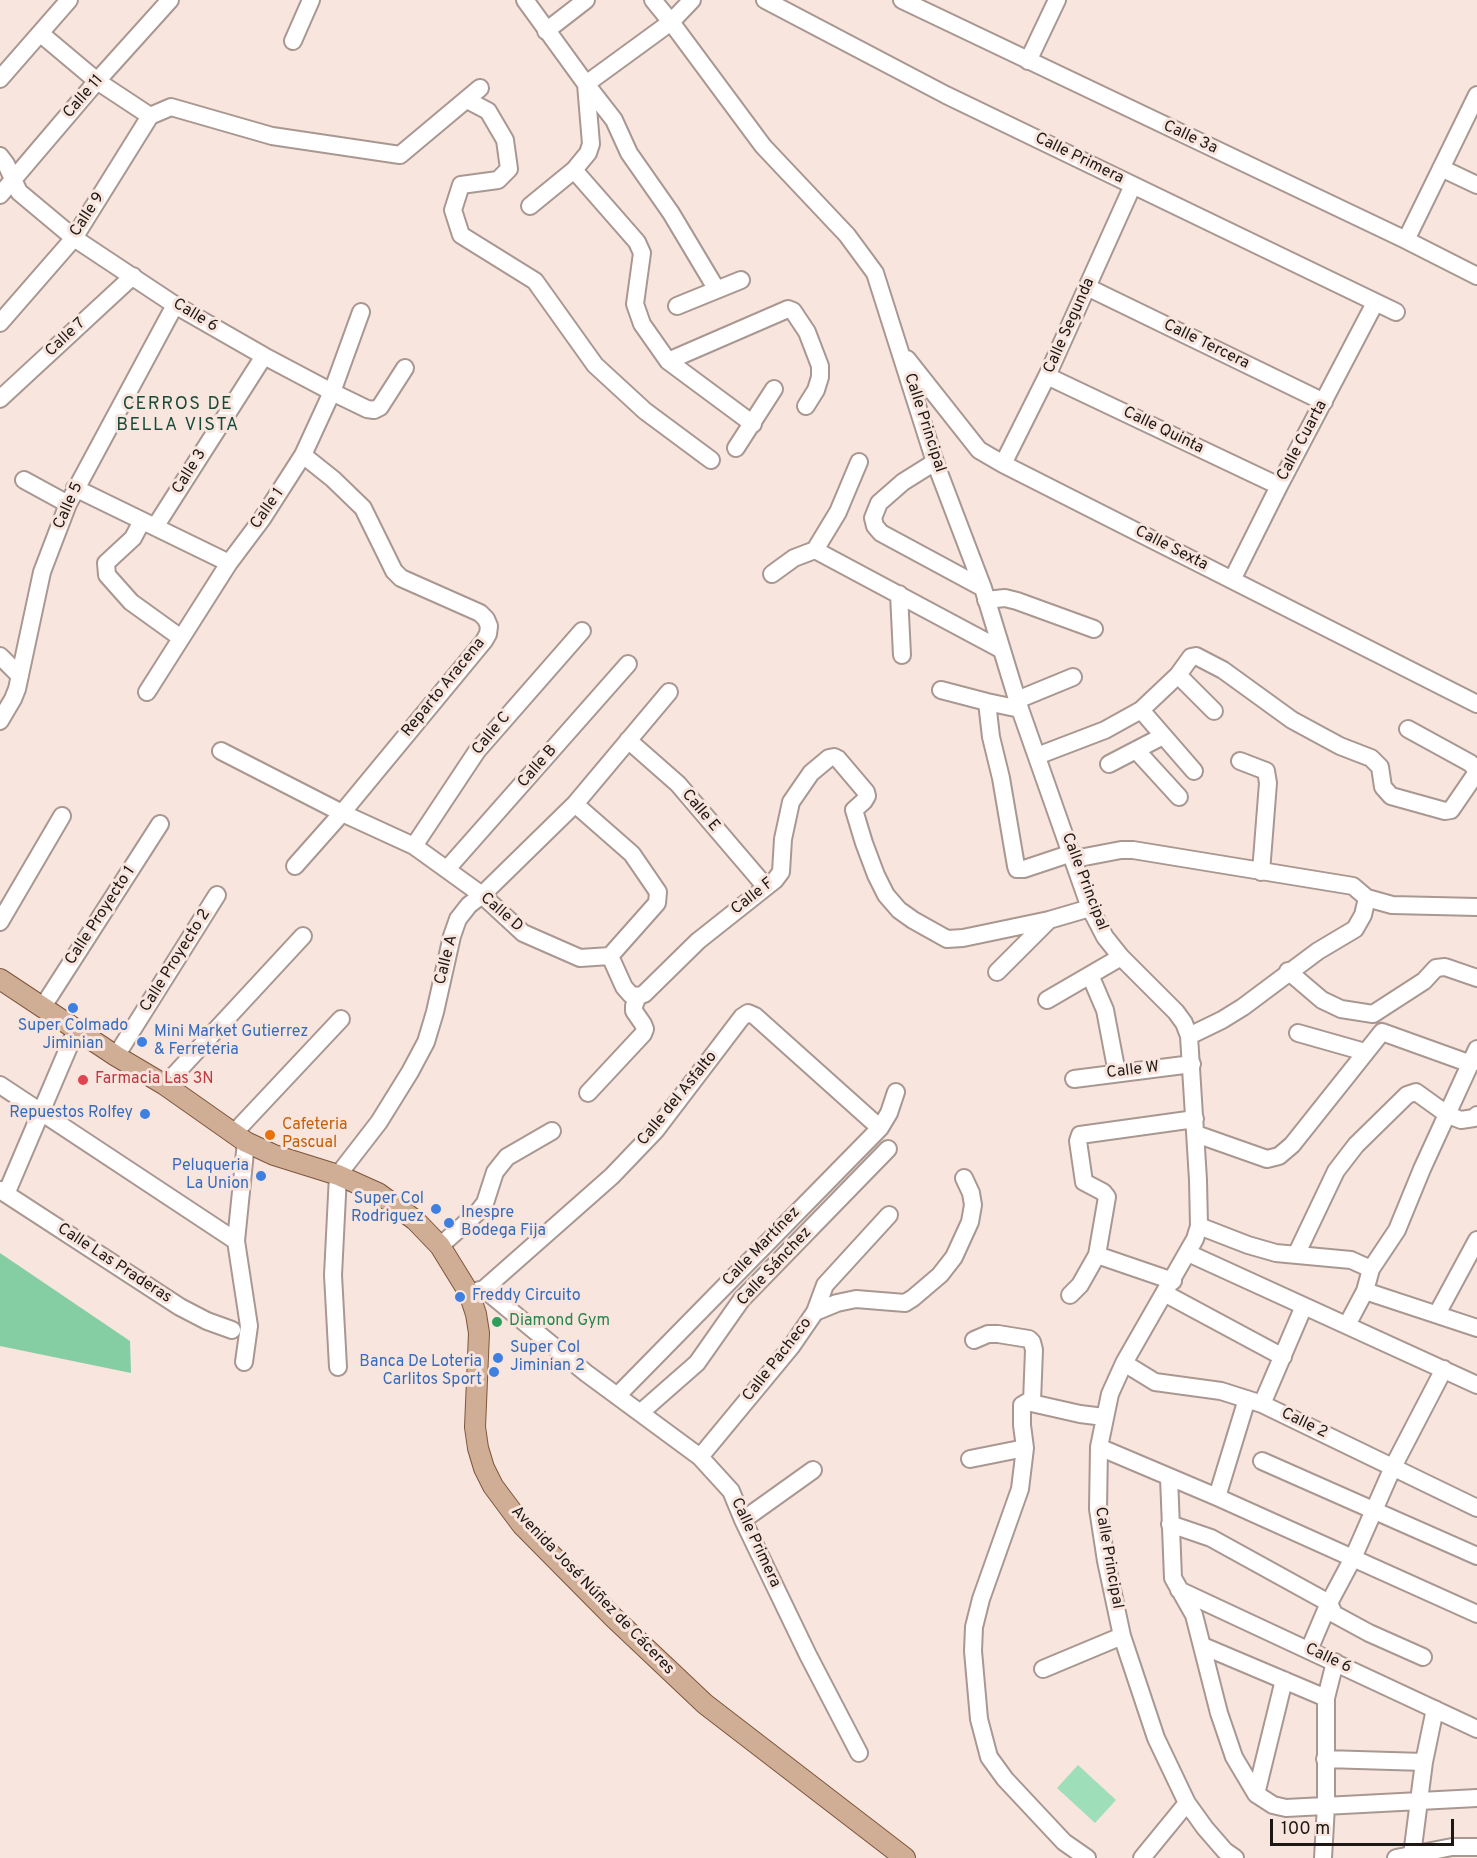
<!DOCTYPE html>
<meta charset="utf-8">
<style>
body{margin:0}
#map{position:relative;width:1477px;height:1858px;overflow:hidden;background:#f8e5de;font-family:Overpass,sans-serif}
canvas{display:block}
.scale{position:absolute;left:1270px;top:1819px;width:184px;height:27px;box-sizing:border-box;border:3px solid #1e1815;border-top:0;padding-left:8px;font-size:18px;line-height:21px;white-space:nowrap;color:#1e1815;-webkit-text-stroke:4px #f8e5de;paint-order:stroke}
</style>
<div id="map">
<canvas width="1477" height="1858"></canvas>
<div class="scale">100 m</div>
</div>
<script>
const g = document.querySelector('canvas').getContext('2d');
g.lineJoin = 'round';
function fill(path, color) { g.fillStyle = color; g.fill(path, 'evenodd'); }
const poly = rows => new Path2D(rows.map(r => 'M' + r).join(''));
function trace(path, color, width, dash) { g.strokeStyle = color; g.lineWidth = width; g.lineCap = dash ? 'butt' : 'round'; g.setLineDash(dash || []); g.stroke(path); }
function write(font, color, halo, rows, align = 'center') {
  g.font = font + ' Overpass,sans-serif'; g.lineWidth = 6; g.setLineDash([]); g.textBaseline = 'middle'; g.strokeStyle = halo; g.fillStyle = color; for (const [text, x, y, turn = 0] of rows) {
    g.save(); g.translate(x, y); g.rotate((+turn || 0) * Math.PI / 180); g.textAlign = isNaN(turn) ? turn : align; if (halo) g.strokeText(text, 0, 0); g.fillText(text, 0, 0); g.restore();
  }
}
fill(poly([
 [1078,1765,1116,1800,1095,1823,1057,1788]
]), '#9edeb8');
fill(poly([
 [0,1253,130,1341,131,1373,0,1346]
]), '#85cea4');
const minor = poly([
 [525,0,586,84,591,144,588,153,574,170,530,206],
 [653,0,671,22,763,146,847,235,875,273,935,462,983,588,1020,709,1090,908,1105,937,1121,957,1176,1012,1184,1023,1189,1036,1198,1180,1199,1226,1195,1239,1124,1363,1110,1394,1099,1447,1098,1509,1106,1561,1122,1636,1156,1738,1187,1803,1205,1828,1225,1851,1235,1858],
 [692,0,671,22,586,84,614,120,629,153,671,213,717,290],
 [765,0,946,95,1396,312],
 [902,0,1406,240,1477,276],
 [546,31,586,0],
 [41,34,97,81,150,116],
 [293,41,311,0],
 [1028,61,1057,0],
 [0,79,69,0],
 [467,100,488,111,505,140,509,169,498,180,461,185,453,210,461,235,535,281,595,365,645,411,711,460],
 [0,156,6,164,19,192,74,238,175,305,264,356,332,392,367,409,374,410,380,407,405,368],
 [1441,168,1477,185],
 [574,170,637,242,642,253,635,304,642,324,668,361,753,424],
 [0,195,97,81,170,0],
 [1406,240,1477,95],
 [1087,287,1324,402],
 [677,306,741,280],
 [0,323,74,238,150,116,171,107,272,136,400,155,480,88],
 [907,359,979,450,1003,464,1477,704],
 [668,361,788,309,793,311,807,332,820,366,820,377,816,390,806,406],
 [1047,376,1279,486],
 [0,399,133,276],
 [736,448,774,389],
 [935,462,903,482,879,503,873,518,875,526,881,533,983,588],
 [1003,464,1047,376,1133,185],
 [24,480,68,504],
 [75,488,229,563],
 [142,521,133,538,106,563,107,575,131,602,181,638],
 [155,527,264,356],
 [815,550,838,512,859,462],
 [772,574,794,558,815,550,1002,650],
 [1232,580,1279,486,1375,303],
 [899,594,902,655],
 [986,600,1005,598,1017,601,1094,629],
 [0,656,20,676],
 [1178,675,1214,711],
 [941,690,987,702,1020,709],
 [147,692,229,563,262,519,303,455,332,392,361,312],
 [1017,700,1073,677],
 [987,702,991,737,1001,778,1016,866,1017,869,1024,869,1072,853],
 [1141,710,1194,771],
 [0,721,13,699,17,689,42,572,68,504,175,305],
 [1408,729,1470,763,1477,770],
 [628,740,678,784,766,887],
 [1136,750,1179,797],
 [221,751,342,813,414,846,482,895,523,933,580,958,610,956,657,903,658,892,632,854,575,804],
 [1037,756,1105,730,1141,710,1178,675,1191,657,1196,656,1223,670,1292,720,1340,746,1371,758,1380,767,1383,787,1391,796,1445,811,1451,810,1477,772],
 [1240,761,1266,771,1268,783,1261,872],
 [1109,764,1163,736],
 [414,846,477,751,582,631],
 [1074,859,1121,850,1133,850,1353,886,1367,898,1392,905,1477,907],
 [295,866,342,813,484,641,488,634,489,626,486,619,480,613,401,578,394,571,363,508,333,479,303,455],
 [447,869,628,664],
 [0,922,62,816],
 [610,956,624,987,631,995,638,996,644,994,698,941,775,880,781,872,783,839,791,802,811,773,829,758,834,757,838,759,866,792,867,796,864,801,854,810,864,843,876,875,886,895,899,910,913,920,947,939,963,938,1049,920,1090,908],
 [1288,971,1322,1000,1341,1009,1373,1014,1424,981,1436,968,1445,967,1477,978],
 [997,972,1049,920],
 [1090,975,1105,1010,1117,1073],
 [1047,1000,1121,957],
 [42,1008,160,824],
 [1298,1033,1365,1052],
 [1189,1036,1222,1020,1243,1007,1318,951,1355,929,1363,915,1367,898],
 [116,1056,217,895],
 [1074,1079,1192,1064],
 [0,1085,236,1241],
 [165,1085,303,936],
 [588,1093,643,1034,645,1029,643,1024,634,1011,634,1006,638,996],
 [233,1134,341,1019],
 [1196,1134,1267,1159,1279,1156,1292,1145,1382,1032,1471,1064],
 [0,1190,180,1307,207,1321,232,1330],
 [6,1194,76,1030],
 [1199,1226,1248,1245,1276,1253,1351,1260,1371,1269],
 [440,1246,478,1212,485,1203,495,1172,507,1157,552,1131],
 [1188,1253,1477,1385],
 [1097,1255,1173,1281],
 [1296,1255,1336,1171,1356,1145,1407,1095,1416,1092,1448,1115,1461,1120,1474,1118,1477,1115],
 [484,1289,586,1373,700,1457,731,1491,743,1520,808,1655,859,1753],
 [1365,1291,1477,1328],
 [473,1292,484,1289,612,1176,656,1130,742,1017,748,1013,755,1016,880,1128],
 [1164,1293,1283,1357],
 [1070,1295,1080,1285,1097,1255,1107,1197,1103,1192,1084,1182,1078,1141,1080,1135,1195,1119],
 [815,1312,825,1285,889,1215],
 [1437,1314,1477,1240],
 [1347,1325,1365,1291,1371,1269,1397,1230,1422,1169,1477,1049],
 [974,1340,988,1334,998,1334,1029,1339,1032,1342,1034,1350,1032,1402],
 [244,1362,249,1326,236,1241,246,1142],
 [1124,1363,1155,1382,1221,1391,1262,1404,1477,1508],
 [338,1367,333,1275,338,1175,379,1122,410,1072,426,1042,435,1012,452,936,458,919,469,905,482,895,575,804,669,692],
 [617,1396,880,1128,889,1113,896,1092],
 [1262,1404,1304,1306],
 [640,1413,697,1363,742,1299,888,1149],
 [1099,1447,1217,1497,1477,1614],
 [700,1457,791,1347,815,1312,837,1303,856,1299,905,1303,913,1298,940,1275,954,1257,970,1222,973,1205,971,1193,964,1178],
 [970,1459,1025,1448],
 [1262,1461,1477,1556],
 [1169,1477,1173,1578,1194,1615,1219,1713,1234,1757,1256,1794,1273,1805,1286,1808,1477,1798],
 [1217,1497,1247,1399],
 [743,1520,813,1470],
 [1170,1524,1211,1538,1329,1603,1334,1614,1369,1633,1423,1657],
 [1179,1590,1477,1729],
 [1203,1646,1326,1698],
 [1309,1650,1329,1603,1353,1558,1393,1467,1444,1369],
 [1043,1669,1122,1636],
 [1325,1759,1424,1762],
 [1256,1794,1284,1680],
 [1412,1855,1424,1762,1435,1709],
 [1087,1858,1064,1842,1005,1779,989,1757,979,1719,973,1651,974,1627,981,1599,1020,1489,1025,1448,1022,1425,1022,1405,1027,1402,1080,1414,1104,1417],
 [1142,1858,1187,1803],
 [1323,1858,1326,1806,1326,1698,1335,1662],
 [1396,1858,1452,1847,1477,1847]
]);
const major = poly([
 [0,979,116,1056,165,1085,246,1142,274,1155,338,1175,378,1193,415,1220,440,1246,469,1293,476,1314,479,1333,475,1427,478,1448,484,1468,493,1486,522,1525,614,1618,705,1704,905,1858]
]);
trace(minor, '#a99791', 20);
trace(major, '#7d563b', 22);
trace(minor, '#fff', 16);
trace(major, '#d0ae95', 20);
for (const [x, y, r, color] of [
 [73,1008,6,"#3f7fe0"],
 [142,1042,6,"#3f7fe0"],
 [83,1080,6,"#e0444e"],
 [145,1114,6,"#3f7fe0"],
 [270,1135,6,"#e8710a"],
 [261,1176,6,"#3f7fe0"],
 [436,1209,6,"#3f7fe0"],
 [449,1223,6,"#3f7fe0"],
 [460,1297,6,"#3f7fe0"],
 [497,1322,6,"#2e9e5b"],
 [498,1358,6,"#3f7fe0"],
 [494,1372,6,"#3f7fe0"]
]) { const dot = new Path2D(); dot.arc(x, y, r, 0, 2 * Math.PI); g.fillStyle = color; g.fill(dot); trace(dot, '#f8e5de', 2); }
write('16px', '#1e1815', '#f8e5de', [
 ["Calle 11",84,97,-49],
 ["Calle 3a",1190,138,25],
 ["Calle Primera",1079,159,26],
 ["Calle 9",88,215,-57],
 ["Calle 6",195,316,31],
 ["Calle Segunda",1070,326,-66],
 ["Calle 7",66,338,-43],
 ["Calle Tercera",1206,345,26],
 ["Calle Principal",924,423,72],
 ["Calle Quinta",1163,431,26],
 ["Calle Cuarta",1303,441,-62],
 ["Calle 3",190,472,-58],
 ["Calle 5",69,506,-66],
 ["Calle 1",268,509,-55],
 ["Calle Sexta",1171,549,27],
 ["Reparto Aracena",444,688,-51],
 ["Calle C",492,734,-50],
 ["Calle B",538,767,-49],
 ["Calle E",700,811,50],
 ["Calle Principal",1084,882,69],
 ["Calle F",753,897,-38],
 ["Calle D",501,913,41],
 ["Calle Proyecto 1",101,916,-57],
 ["Calle A",447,960,-76],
 ["Calle Proyecto 2",176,961,-58],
 ["Calle W",1133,1071,-7],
 ["Calle del Asfalto",678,1099,-51],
 ["Calle Martínez",762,1247,-46],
 ["Calle Las Praderas",114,1264,33],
 ["Calle Sánchez",775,1267,-47],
 ["Calle Pacheco",778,1360,-52],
 ["Calle 2",1304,1424,26],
 ["Calle Primera",755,1543,65],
 ["Calle Principal",1108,1558,80],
 ["Avenida José Núñez de Cáceres",592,1591,46],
 ["Calle 6",1328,1659,25]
]);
write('16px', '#366cbe', '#f8e5de', [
 ["Super Colmado",73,1027,"center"],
 ["Jiminian",73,1045,"center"],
 ["Mini Market Gutierrez",154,1033],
 ["& Ferreteria",154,1051],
 ["Repuestos Rolfey",133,1114,"right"],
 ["Peluqueria",249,1167,"right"],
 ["La Union",249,1185,"right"],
 ["Super Col",424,1200,"right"],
 ["Rodriguez",424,1218,"right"],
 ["Inespre",461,1214],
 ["Bodega Fija",461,1232],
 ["Freddy Circuito",472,1297],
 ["Super Col",510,1349],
 ["Jiminian 2",510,1367],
 ["Banca De Loteria",482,1363,"right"],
 ["Carlitos Sport",482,1381,"right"]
], 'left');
write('16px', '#be3a42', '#f8e5de', [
 ["Farmacia Las 3N",95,1080]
], 'left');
write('16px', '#c56008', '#f8e5de', [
 ["Cafeteria",282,1126],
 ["Pascual",282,1144]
], 'left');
write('16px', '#27864d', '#f8e5de', [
 ["Diamond Gym",509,1322]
], 'left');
g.letterSpacing = '1.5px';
write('18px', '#184a3a', '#f8e5de', [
 ["CERROS DE",178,405],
 ["BELLA VISTA",178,426]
]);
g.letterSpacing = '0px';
</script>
